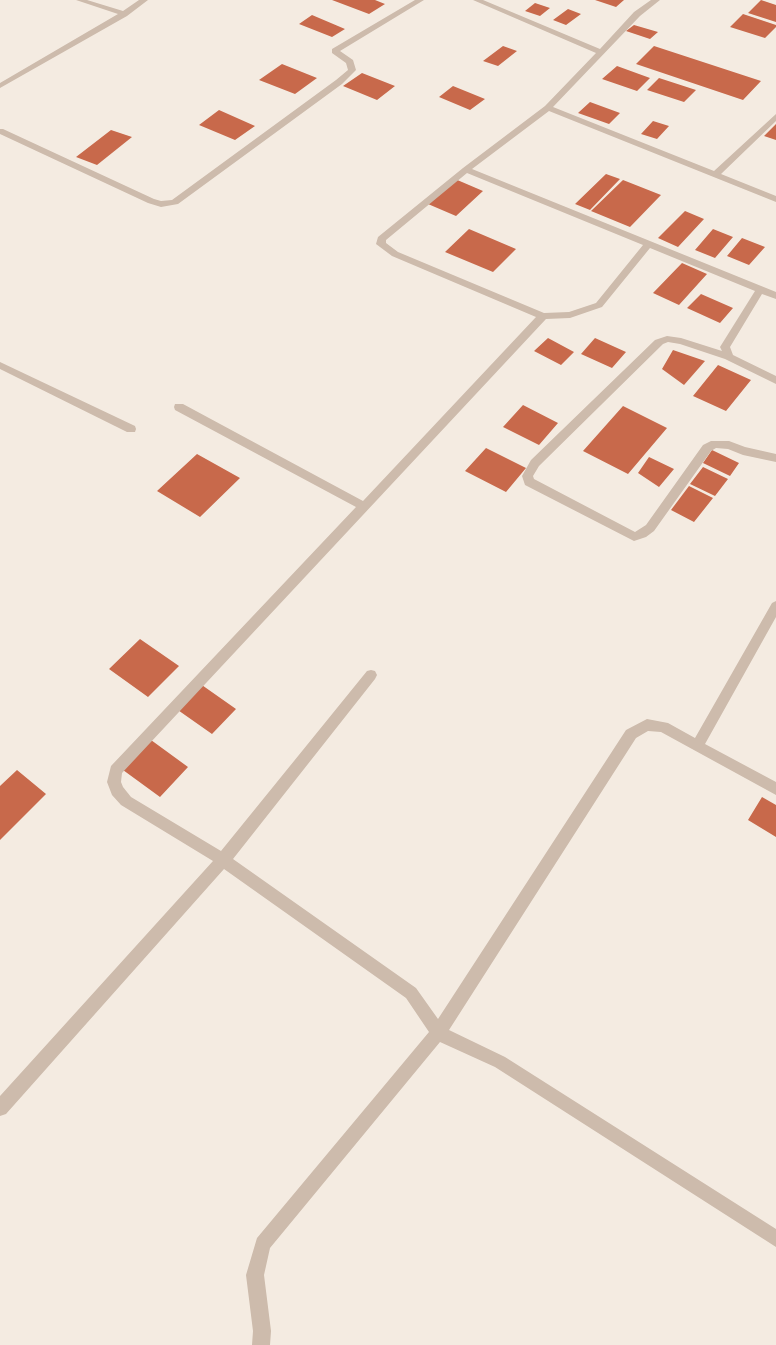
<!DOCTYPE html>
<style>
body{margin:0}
canvas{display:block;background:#f4ebe1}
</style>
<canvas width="776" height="1345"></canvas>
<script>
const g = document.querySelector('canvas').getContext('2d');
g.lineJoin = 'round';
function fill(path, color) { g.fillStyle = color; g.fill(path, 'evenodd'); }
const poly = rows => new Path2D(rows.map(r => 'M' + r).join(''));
fill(poly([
 [332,0,375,0,385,4,369,14],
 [595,0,624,0,616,7],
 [761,0,776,5,776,22,748,13],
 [535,3,550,8,540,16,525,11],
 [568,9,581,14,566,25,553,20],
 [743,14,776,25,776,27,765,38,730,27],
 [312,15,345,29,332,37,299,24],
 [634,25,658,32,650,39,626,31],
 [503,46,517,51,498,66,483,61],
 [654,46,761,81,743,100,636,64],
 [282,64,317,78,295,94,259,80],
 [617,66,650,78,637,91,602,79],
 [362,73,395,86,377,100,343,86],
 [659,78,696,90,684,102,647,90],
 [453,86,485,99,470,110,439,97],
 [590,102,620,113,609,124,578,113],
 [219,110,255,126,235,140,199,125],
 [653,121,669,126,657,139,641,134],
 [776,124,776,140,764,136],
 [111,130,132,137,97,165,76,157],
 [606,174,620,179,590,210,575,204],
 [455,179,483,191,456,216,428,204],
 [623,180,661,195,630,227,591,211],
 [685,211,704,219,678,247,658,238],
 [469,229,516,249,493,272,445,252],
 [713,229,733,237,715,258,695,250],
 [742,238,765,247,749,265,727,256],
 [682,263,707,274,679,305,653,293],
 [701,294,733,308,720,323,687,308],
 [548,338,574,352,561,365,534,351],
 [595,338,626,352,612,368,581,354],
 [673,350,705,361,684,385,662,369],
 [718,365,751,380,726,411,693,396],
 [523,405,558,423,539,445,503,427],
 [623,406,667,428,628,474,583,451],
 [486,448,526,468,506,492,465,471],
 [712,450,739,463,730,476,703,463],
 [197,454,240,478,200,517,157,491],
 [649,457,674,469,659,487,638,473],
 [703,467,728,479,715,496,690,484],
 [689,486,713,498,694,522,671,510],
 [140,639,179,666,148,697,109,669],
 [199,683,236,709,212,734,175,708],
 [151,740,188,767,160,797,123,770],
 [17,770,46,794,0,840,0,786],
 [762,797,776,805,776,837,748,820]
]), '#c8694b');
fill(poly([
 [0,362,135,426,136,429,135,432,127,432,0,369,0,362]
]), '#cdbbac');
fill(poly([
 [76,0,87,0,123,11,139,0,148,0,127,16,0,88,0,83,118,14,76,0],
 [415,0,424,0,340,51,353,60,356,70,342,84,178,204,161,207,148,203,0,134,0,129,3,129,154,199,161,201,172,200,336,80,348,70,346,63,332,53,332,49,415,0],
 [473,0,483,0,600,49,634,12,651,0,660,0,640,16,553,107,714,171,776,114,776,121,721,174,776,196,776,202,549,111,472,169,776,292,776,299,762,294,730,347,733,355,776,376,776,384,725,359,680,344,668,342,663,344,539,466,533,476,534,479,635,532,646,525,703,445,711,441,729,441,745,447,776,454,776,462,743,455,728,449,716,448,711,451,654,531,646,537,634,541,525,485,522,476,531,460,655,340,667,336,681,338,722,351,720,347,755,291,650,248,602,307,570,318,546,319,122,773,121,782,123,787,131,797,221,851,367,671,371,670,375,671,377,675,375,679,233,859,416,988,438,1019,626,730,647,719,668,723,695,738,772,603,776,601,776,617,705,744,776,782,776,795,661,732,648,731,636,738,449,1030,505,1057,776,1229,776,1247,495,1067,440,1042,270,1248,264,1275,271,1331,270,1345,252,1345,253,1331,246,1275,257,1238,429,1032,406,998,224,869,6,1114,0,1116,0,1096,213,861,121,805,112,795,107,782,111,766,356,507,175,410,174,407,175,404,183,404,363,501,536,317,392,256,376,244,378,237,463,168,545,106,596,53,473,0],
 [467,173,643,245,596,303,569,312,544,313,398,252,386,243,386,240,467,173]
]), '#cdbbac');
</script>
